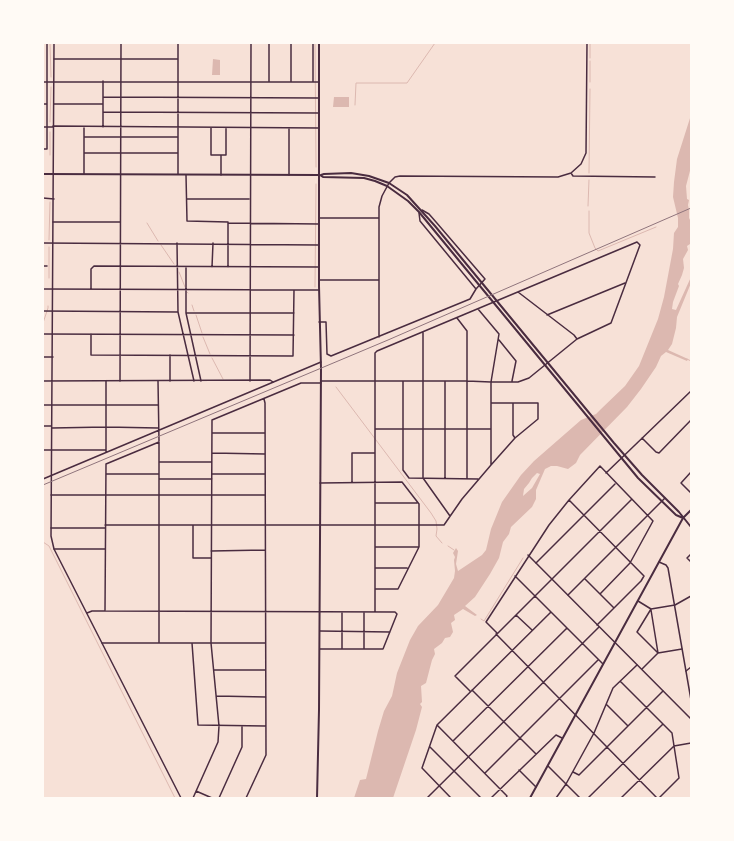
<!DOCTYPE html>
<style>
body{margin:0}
#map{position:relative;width:734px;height:841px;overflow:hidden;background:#f7e1d7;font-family:"Source Sans 3",sans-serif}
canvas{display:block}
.frame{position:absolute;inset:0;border:44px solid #fffaf5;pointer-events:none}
</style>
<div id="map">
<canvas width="734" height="841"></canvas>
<div class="frame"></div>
</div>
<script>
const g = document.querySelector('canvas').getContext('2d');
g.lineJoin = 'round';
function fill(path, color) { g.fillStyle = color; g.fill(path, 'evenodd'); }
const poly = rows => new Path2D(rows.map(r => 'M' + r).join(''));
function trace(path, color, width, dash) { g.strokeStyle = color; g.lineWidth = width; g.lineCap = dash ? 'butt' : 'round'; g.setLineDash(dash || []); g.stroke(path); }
fill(poly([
 [213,59,220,60,220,75,212,75],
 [334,97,349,97,349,107,333,107],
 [691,115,691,167,686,186,687,199,689,200,688,205,689,210,689,218,691,222,691,239,690,244,687,246,688,250,683,259,684,268,682,275,678,284,679,286,673,302,672,309,676,310,691,277,691,283,677,317,676,328,672,344,668,350,688,359,687,361,666,352,661,356,656,367,641,389,627,407,580,455,576,463,568,469,557,466,551,466,545,469,536,490,536,499,532,507,511,527,509,534,503,542,499,558,490,574,475,597,465,606,477,615,475,616,463,609,454,615,455,620,451,623,453,632,450,637,445,638,442,643,434,649,435,654,432,660,426,683,421,686,422,702,420,704,422,707,416,730,393,798,354,798,360,780,366,779,378,731,384,711,392,696,397,673,410,640,418,626,438,605,454,578,455,571,454,560,455,557,453,553,456,548,458,551,456,564,458,571,482,555,486,550,491,529,502,502,521,475,534,461,581,420,596,414,601,409,625,386,639,366,658,319,664,297,673,249,674,233,678,227,678,218,673,197,674,182,677,159],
 [537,473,540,474,532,488,523,496,524,489,529,483,532,478]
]), '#dcb8b0');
trace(poly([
 [50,43,51,77],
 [315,43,316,167],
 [590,43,590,58],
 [590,82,590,61],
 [355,105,356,83,407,83,435,43],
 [50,122,51,87],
 [50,155,50,132],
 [589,173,590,89],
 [588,206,589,180],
 [589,211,589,233,595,248,598,251,656,227],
 [147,223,158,241],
 [49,240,50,202],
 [161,245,174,264],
 [179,272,185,287],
 [49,278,49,247],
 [315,287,316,184],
 [187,292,188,293],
 [192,305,194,311],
 [196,315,202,333],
 [43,323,48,308,48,306],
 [203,337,210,354],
 [212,358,223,379],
 [687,359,691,361],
 [336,387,431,513,436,521,437,529,436,536,442,543],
 [43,542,49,546,175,798],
 [448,546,454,550],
 [481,619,484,621,523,558]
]), '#dcb8b0', 1);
trace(poly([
 [54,59,178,59],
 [103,81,103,127],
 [43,82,319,82],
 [269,82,269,43],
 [291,82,291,43],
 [313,82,313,43],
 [103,97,319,98],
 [43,104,47,104],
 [54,104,103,104],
 [103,112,319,113],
 [53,126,319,128],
 [43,127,53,127],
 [211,128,211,155,226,155,226,128],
 [84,137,178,137],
 [43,149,47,149,47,43],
 [84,153,178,153],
 [221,155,221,175],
 [571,173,573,176,655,177],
 [84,174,84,128],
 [178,174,178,43],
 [186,175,187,221,228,222,228,267],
 [289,175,289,128],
 [43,198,54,199],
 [187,199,249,199],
 [419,213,420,221,476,289],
 [319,218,379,218],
 [53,222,120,222],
 [228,223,319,224],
 [43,243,319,245],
 [177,243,178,312,194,381],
 [43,266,47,266],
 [186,267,186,313,201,381],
 [212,267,213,243],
 [319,280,379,280],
 [43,289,319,290],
 [91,289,91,269,94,266,319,267],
 [518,292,574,335,577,339],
 [478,309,499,334,491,382,491,465],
 [43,311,178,312],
 [186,313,294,313],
 [547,315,625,283],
 [457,318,467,331,467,478],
 [319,322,326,322,327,354,331,356,470,299,476,289,485,279,436,222,429,214,422,210],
 [423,332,423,478,450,516],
 [43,334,294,335],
 [91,334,91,355,293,356,294,290],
 [379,337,379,207,382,196,389,183,395,177,400,176,558,177,571,173,581,164,586,153,587,43],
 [499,340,516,361,512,381],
 [43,357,53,357],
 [120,381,121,43],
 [158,381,159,441],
 [170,381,170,355],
 [250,381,251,43],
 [321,381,467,381,491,382,518,382,529,378,577,339,611,323,640,245,637,242,377,351,375,353,375,612],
 [403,381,403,470,409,478,478,479],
 [513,403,513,435,515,438],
 [43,405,158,405],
 [43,426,51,426],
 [52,428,106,427,158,428],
 [375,429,491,429],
 [212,433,265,433],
 [642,438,656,452,659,453,691,420],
 [43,450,105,450],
 [106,452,106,381],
 [212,453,265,454],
 [159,462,211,462],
 [691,472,681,483,691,493],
 [606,473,691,391],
 [106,474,159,474],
 [212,474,265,474],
 [445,478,445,382],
 [43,479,321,362],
 [160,479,212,479],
 [352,482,352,453,375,453],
 [320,483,402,482,419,504,419,547,398,589,375,589],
 [51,495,265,495],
 [569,500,644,576,641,581,597,625],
 [375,503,417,503],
 [105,525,444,525,462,499,491,465,515,438,538,419,538,403,491,403],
 [193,525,193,558,211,558],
 [51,528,105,528],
 [375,547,419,547],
 [54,549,105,549],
 [211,551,265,550],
 [691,554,687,558,691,562],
 [536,563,615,484],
 [375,568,407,568],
 [515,576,603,664],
 [585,579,614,608],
 [568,595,665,498],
 [638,601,651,609,675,605,691,596],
 [651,609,637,632,658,653],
 [105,610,106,464,159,442,159,643],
 [651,610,658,653],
 [87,613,92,611,105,611,395,612,397,614,383,649,320,649],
 [516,615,532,630],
 [320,631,390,632],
 [497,633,486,622,549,525,569,500,600,466,653,521,630,563,600,594],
 [496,634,657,798],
 [102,643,265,643],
 [192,643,198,725,265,726],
 [342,649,342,612],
 [364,649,364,612],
 [642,669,658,653,682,649],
 [214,670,265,670],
 [686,671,691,667],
 [621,682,672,733,679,778,659,798],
 [472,690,536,754],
 [470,691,455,676,632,499],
 [216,696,266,697],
 [607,705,628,726],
 [437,725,507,796,506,798],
 [453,741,567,628],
 [430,747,481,798],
 [548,766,580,798],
 [519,770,536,787],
 [573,772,579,775,663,691],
 [485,773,598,660],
 [196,791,212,798],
 [193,798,218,742,219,726,211,643,212,420,301,383,321,383],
 [219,798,242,747,242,727],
 [246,798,266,755,265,403,264,399],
 [427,798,599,627],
 [451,798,422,768,437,725,551,612],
 [491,798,556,735,562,738],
 [556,798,566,784,594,733,613,688,637,665],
 [588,798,663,724],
 [621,798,674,746,691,743]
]), '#4a2c40', 1.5);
trace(poly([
 [54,43,51,536,54,549,181,798],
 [43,381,270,380,273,382],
 [528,555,691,719],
 [659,562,666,565,668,568,691,700]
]), '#4a2c40', 1.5);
trace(poly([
 [43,174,320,175,323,177,364,178,375,181,387,186,408,201,419,212,638,478,676,515,683,518],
 [321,175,324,174,351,173,369,176,389,183,407,195,435,226,614,443,642,475,679,512,691,527],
 [317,798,319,710,321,368,319,286,319,43],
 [530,798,683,518,691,510]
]), '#4a2c40', 2);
trace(poly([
 [43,485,388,340,691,208]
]), '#8f747c', 1);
</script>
